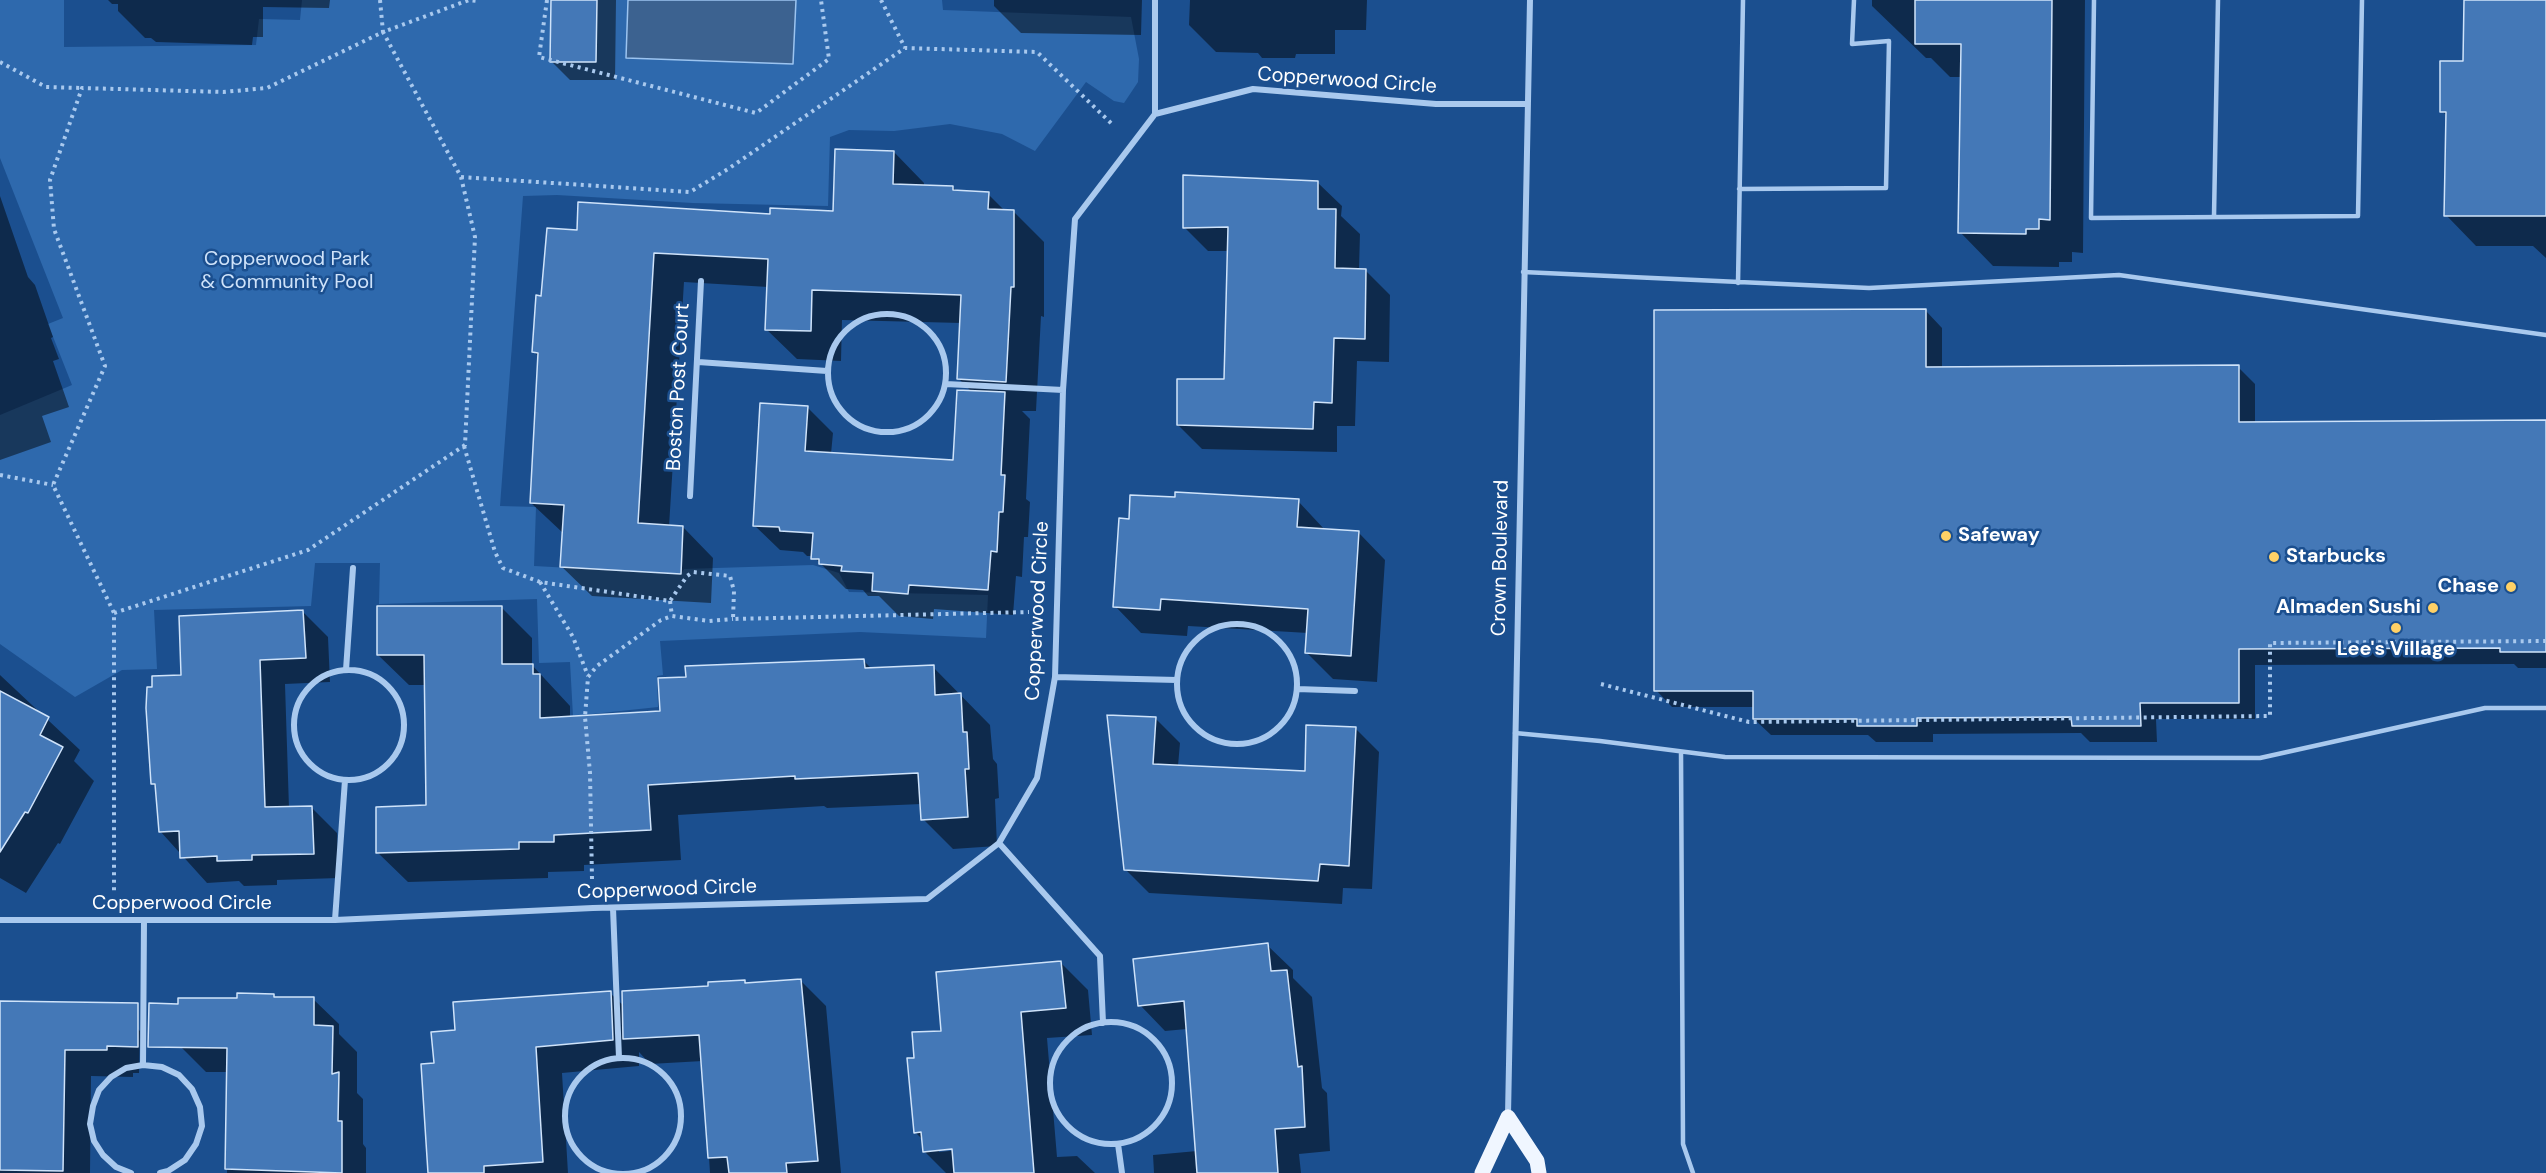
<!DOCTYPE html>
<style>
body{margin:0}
canvas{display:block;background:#1b4f8f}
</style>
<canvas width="2546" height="1173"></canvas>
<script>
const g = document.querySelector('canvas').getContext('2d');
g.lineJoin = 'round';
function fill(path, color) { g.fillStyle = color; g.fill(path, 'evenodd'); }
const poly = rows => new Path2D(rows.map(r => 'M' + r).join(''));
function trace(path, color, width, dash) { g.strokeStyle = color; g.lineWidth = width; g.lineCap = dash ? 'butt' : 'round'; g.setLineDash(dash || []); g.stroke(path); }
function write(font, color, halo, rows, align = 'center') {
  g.font = font + ' "DM Sans",sans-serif'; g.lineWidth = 5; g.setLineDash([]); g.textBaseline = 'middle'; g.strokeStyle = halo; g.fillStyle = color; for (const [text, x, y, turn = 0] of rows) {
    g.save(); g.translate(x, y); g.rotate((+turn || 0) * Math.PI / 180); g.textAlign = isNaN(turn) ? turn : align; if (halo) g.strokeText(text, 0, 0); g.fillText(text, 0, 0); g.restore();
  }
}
fill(poly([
 [0,0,64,0,64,47,256,45,259,19,300,20,302,0,942,0,943,10,1131,17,1139,59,1138,82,1124,103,1114,101,1086,82,1035,151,1002,134,950,124,894,131,849,130,830,137,828,206,693,203,557,195,523,196,500,506,536,507,534,566,681,574,684,569,813,565,839,573,849,592,988,595,986,638,860,632,660,641,663,675,657,676,658,707,573,716,570,662,539,663,537,599,379,604,380,563,315,563,311,606,154,610,157,669,122,670,75,697,0,644,0,415,72,385,48,324,63,318,0,158]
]), '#2e69ad');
const water = poly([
 [628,0,796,0,793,64,626,58,628,0]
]);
fill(water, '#3c6290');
trace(water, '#9cc4f0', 1.5);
fill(poly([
 [108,0,330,0,329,8,263,7,263,37,253,37,252,45,156,42,151,38,145,38,118,11,118,4,112,4],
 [552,0,616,0,615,80,570,80,551,61],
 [994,0,1142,0,1141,35,1021,33,994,6],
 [1190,0,1367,0,1366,30,1335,30,1335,54,1296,54,1295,58,1262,58,1258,53,1216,52,1189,25],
 [1872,0,2085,0,2083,253,2072,252,2072,262,2059,262,2059,267,1993,266,1960,232,1962,77,1950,77,1931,58,1926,58,1872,6],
 [2465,0,2546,0,2546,258,2533,246,2476,246,2446,215,2448,117,2442,111,2465,62],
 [894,152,924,183,924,186,953,187,957,192,988,194,1005,211,1013,211,1044,242,1044,317,1041,316,1036,411,1022,411,1030,419,1026,499,1030,502,1028,537,1024,537,1022,577,1016,576,1013,615,934,609,933,619,899,616,879,596,868,596,863,590,846,589,813,556,807,556,803,552,780,550,754,525,807,407,833,433,831,454,954,462,972,392,959,379,961,323,842,320,841,361,797,359,766,329,768,287,684,282,669,527,683,527,713,558,711,603,592,596,561,566,563,533,531,503,539,357,534,352,543,297,578,231,834,212],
 [1317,182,1342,206,1341,216,1360,234,1359,270,1366,271,1390,295,1389,362,1357,361,1355,426,1337,426,1337,452,1202,449,1178,425,1226,381,1229,251,1208,251,1184,227],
 [0,196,28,277,35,285,53,337,51,338,59,359,53,361,69,407,42,416,51,442,0,460],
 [1926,311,1942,328,1942,369,2238,367,2255,384,2255,423,2546,422,2546,668,2518,668,2514,664,2255,665,2255,719,2156,719,2157,742,2090,742,2081,733,1933,734,1933,742,1876,742,1868,735,1771,735,1754,719,1754,707,1672,707,1656,690],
 [1298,501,1325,530,1359,533,1385,560,1377,682,1333,679,1306,652,1308,633,1188,626,1187,636,1141,633,1115,606,1131,520],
 [502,608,532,638,532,665,570,706,570,718,661,712,863,660,872,669,933,667,990,725,993,759,997,764,999,798,995,799,997,846,953,849,923,819,922,804,827,808,824,806,678,815,681,860,584,865,584,871,548,872,548,878,408,882,377,852,428,806,426,685,409,685,378,655],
 [303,612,328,637,330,682,285,684,289,808,311,807,337,833,339,878,277,880,277,885,244,886,239,881,207,883,160,831,157,788,152,783,183,677],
 [0,675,80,750,74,761,94,781,60,844,58,843,26,893,0,878],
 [1156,719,1180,743,1178,766,1306,772,1355,728,1379,752,1372,889,1343,888,1342,904,1149,893,1125,869],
 [1267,945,1293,970,1293,978,1312,997,1322,1088,1327,1093,1330,1151,1299,1154,1301,1173,1154,1173,1153,1155,1197,1151,1187,1029,1165,1031,1140,1005],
 [1061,963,1088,990,1092,1035,1047,1038,1057,1157,1077,1156,1095,1173,946,1173,924,1151,923,1140,915,1132,916,1059,942,1032],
 [959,1147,959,1150,939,1152,939,1149],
 [800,980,826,1006,841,1173,710,1173,703,1061,650,1064,639,1052,639,1066,562,1073,568,1173,430,1173,435,1065,457,1032,610,993,624,1006,744,981,747,984],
 [273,996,276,999,313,999,339,1024,339,1034,357,1052,357,1093,363,1099,363,1144,366,1148,366,1173,227,1173,228,1072,206,1072,181,1047,239,1000],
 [0,1003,113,1004,140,1031,139,1073,133,1073,133,1077,91,1076,90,1173,0,1173]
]), '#0007');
const building = poly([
 [551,0,597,0,596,62,550,62,551,0],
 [1915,0,2052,0,2050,220,2039,219,2039,229,2026,229,2026,234,1958,233,1961,44,1915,44,1915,0],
 [2464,0,2546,0,2546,216,2444,216,2446,112,2440,112,2440,61,2463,61,2464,0],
 [835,149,894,151,893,184,953,186,953,190,989,192,988,209,1014,210,1014,287,1011,287,1006,382,957,379,961,295,812,290,811,331,765,330,768,259,654,253,638,523,683,526,681,574,560,567,564,505,530,503,538,353,532,352,536,295,541,296,547,228,577,230,578,202,770,214,770,208,833,211,835,149],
 [1183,175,1318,181,1318,209,1336,209,1335,268,1366,269,1365,339,1334,338,1332,403,1314,402,1313,429,1177,425,1177,379,1224,379,1228,227,1183,228,1183,175],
 [1926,309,1926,367,2239,365,2239,422,2546,420,2546,652,2500,652,2500,648,2239,649,2239,703,2140,703,2141,726,2072,726,2071,717,1917,718,1917,726,1857,726,1857,719,1753,719,1753,691,1654,691,1654,310,1926,309],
 [957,390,1005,392,1001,475,1005,475,1003,512,999,512,997,552,991,551,988,590,909,585,908,594,872,591,873,573,841,571,842,566,819,564,819,559,811,559,813,533,780,531,779,527,753,526,760,403,808,406,805,451,953,460,957,390],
 [1175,492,1299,499,1297,527,1359,531,1351,656,1305,653,1308,609,1161,599,1160,610,1113,607,1119,518,1129,519,1130,495,1175,497,1175,492],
 [377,606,502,606,502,664,533,664,533,674,540,674,540,718,660,711,658,678,686,677,685,666,864,659,865,668,934,665,935,695,961,693,963,732,967,732,969,769,965,769,968,817,921,820,918,773,795,779,795,776,648,785,651,830,554,835,554,842,519,842,519,849,376,853,376,807,426,805,424,655,377,655,377,606],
 [303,610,306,658,260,660,265,807,312,806,314,854,252,855,252,860,217,861,217,856,180,858,179,831,159,832,155,784,151,784,146,708,147,687,152,687,152,676,181,675,179,616,303,610],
 [0,691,49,717,40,735,63,747,28,813,25,812,0,852,0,691],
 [1107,715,1156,717,1153,764,1305,771,1306,725,1356,727,1349,866,1320,864,1318,881,1124,870,1107,715],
 [1268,943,1271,971,1287,970,1298,1067,1302,1066,1305,1127,1275,1129,1278,1173,1197,1173,1184,1001,1138,1006,1133,959,1268,943],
 [1061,961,1066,1008,1021,1012,1034,1173,954,1173,952,1149,923,1152,921,1132,914,1133,907,1058,914,1058,912,1032,941,1031,936,972,1061,961],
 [801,979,818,1161,786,1163,787,1173,729,1173,727,1157,708,1158,699,1035,623,1039,622,991,708,986,708,982,745,980,745,983,801,979],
 [611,991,613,1040,536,1047,543,1162,484,1166,484,1173,428,1173,421,1064,434,1063,431,1032,455,1030,453,1002,611,991],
 [237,993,274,994,274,997,314,997,314,1025,333,1026,332,1074,339,1072,338,1121,342,1121,342,1173,225,1169,227,1048,148,1047,149,1003,178,1004,178,998,237,998,237,993],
 [0,1001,138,1003,138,1047,107,1046,107,1050,65,1050,63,1171,0,1170,0,1001]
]);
fill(building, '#4478b7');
trace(building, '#cfe3fa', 1.5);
trace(poly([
 [380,0,383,32,469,0,478,1],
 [547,0,539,57,756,113,829,59,821,0],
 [881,0,905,48],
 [0,62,46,87,82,88],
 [461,177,690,192,728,169,905,48,1037,52,1113,125],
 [464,446,495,552,503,568,540,582,670,601,687,576,693,572,730,576,734,591,733,619,1029,612],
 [0,475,53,485],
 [540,582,573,637,588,676],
 [670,601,672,616],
 [114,613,308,550,465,445,475,237,461,177,383,32,267,88,223,92,82,88,50,180,54,229,105,366,53,485,114,613,114,893],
 [1601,684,1749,722,2270,716,2270,643,2546,641],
 [592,879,590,773,585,717,588,677,597,666,661,620,672,616,709,621,733,619]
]), '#a9c9ee', 4, [3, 4.5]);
trace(poly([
 [2094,0,2091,218,2358,216,2362,0],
 [1739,189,1886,188,1889,41,1852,44,1854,0],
 [2214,216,2218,0],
 [1523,272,1869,288,2119,275,2546,335],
 [1738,283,1743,0],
 [1515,733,1600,741,1725,757,2260,758,2485,708,2546,708],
 [1681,753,1683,1144,1693,1173]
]), '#a9c9ee', 4.5);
trace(poly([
 [1155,0,1155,114],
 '828 373a59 59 0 1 1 118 0a59 59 0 1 1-118 0Z',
 [698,362,827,371],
 [946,384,1063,390],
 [690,496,701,281],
 '1177 684a60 60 0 1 1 120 0a60 60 0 1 1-120 0Z',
 [346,670,353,568],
 '294 725a55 55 0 1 1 110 0a55 55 0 1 1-110 0Z',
 [1055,677,1177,680],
 [1297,689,1355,691],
 [999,843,1100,956,1103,1023],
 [613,908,619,1058],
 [0,920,335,920,593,908,927,899,999,843,1037,778,1055,677,1063,390,1075,219,1155,114,1253,89,1436,104,1527,104],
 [335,920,345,780],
 '1050 1083a61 61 0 1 1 122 0a61 61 0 1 1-122 0Z',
 '565 1116a58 58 0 1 1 116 0a58 58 0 1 1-116 0Z',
 [143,1065,144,920],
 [1508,1115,1530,0],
 [1118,1144,1122,1173],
 [131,1173,116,1167,103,1155,94,1141,90,1124,93,1106,99,1090,111,1077,126,1068,143,1065,162,1067,179,1075,192,1089,200,1107,202,1126,196,1144,185,1160,168,1171,160,1173]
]), '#a9c9ee', 6);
trace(poly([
 [1508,1117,1537,1161,1539,1173],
 [1482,1173,1508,1117]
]), '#f0f6ff', 15);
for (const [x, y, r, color] of [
 [1946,536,6,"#ffd166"],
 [2274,557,6,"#ffd166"],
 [2511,587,6,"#ffd166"],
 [2433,608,6,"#ffd166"],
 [2396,628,6,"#ffd166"]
]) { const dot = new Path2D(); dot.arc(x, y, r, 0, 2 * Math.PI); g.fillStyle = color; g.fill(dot); trace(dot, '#1b4f8f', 2); }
write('20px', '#fff', '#1b4f8f', [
 ["Copperwood Circle",1347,81,4],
 ["Boston Post Court",679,387,-87],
 ["Crown Boulevard",1501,558,-89],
 ["Copperwood Circle",1038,611,-87],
 ["Copperwood Circle",667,890,-2],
 ["Copperwood Circle",182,904]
]);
write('20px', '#cfe3fa', '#1b4f8f', [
 ["Copperwood Park",287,260],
 ["& Community Pool",287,283]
]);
write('bold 20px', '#fff', '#1b4f8f', [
 ["Safeway",1958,536],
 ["Starbucks",2286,557],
 ["Chase",2499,587,"right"],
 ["Almaden Sushi",2421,608,"right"],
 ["Lee's Village",2396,650,"center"]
], 'left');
</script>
